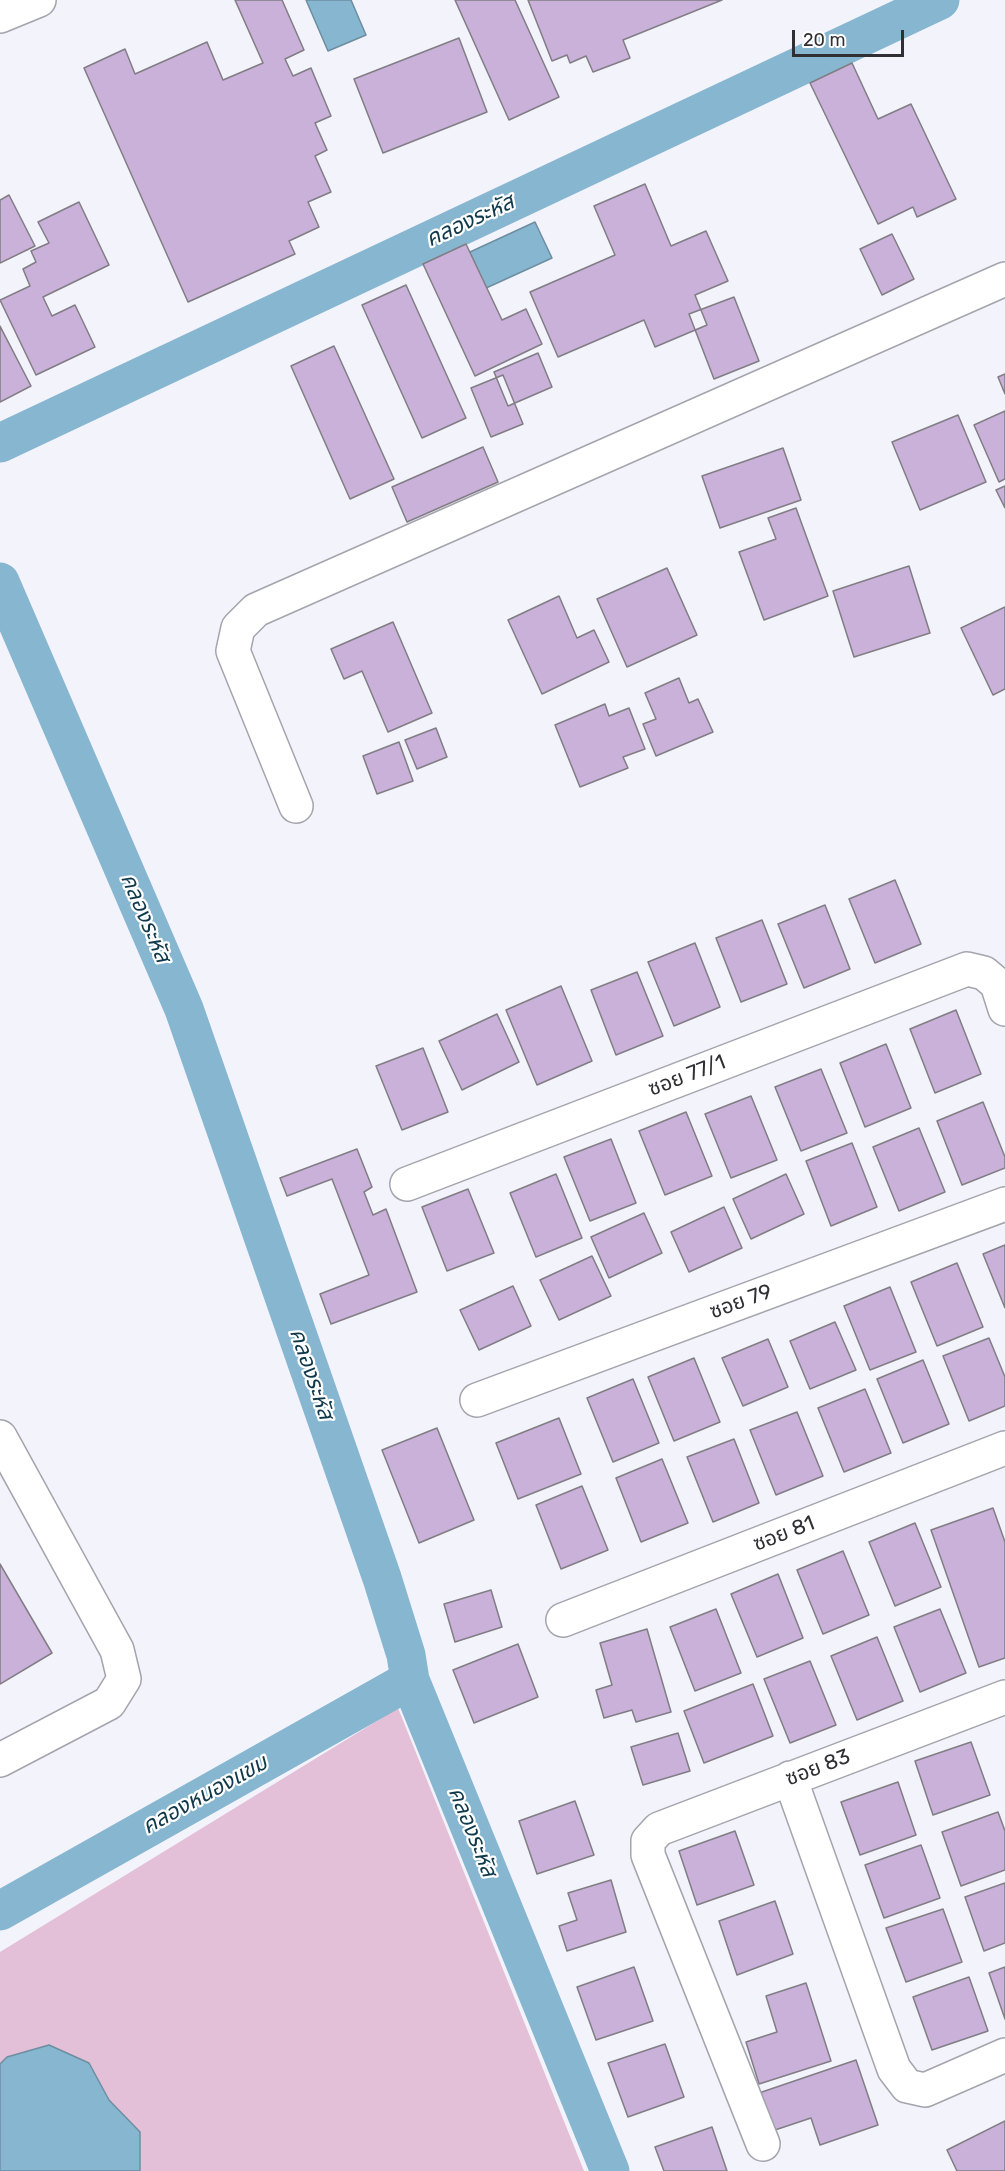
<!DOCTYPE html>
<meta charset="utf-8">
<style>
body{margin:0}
#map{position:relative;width:1005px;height:2171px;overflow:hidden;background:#f3f3fc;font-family:Rubik,sans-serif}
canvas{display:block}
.scale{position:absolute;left:792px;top:30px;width:112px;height:27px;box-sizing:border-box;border:3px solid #303034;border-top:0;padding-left:8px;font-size:18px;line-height:21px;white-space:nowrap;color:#303034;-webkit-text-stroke:4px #fff;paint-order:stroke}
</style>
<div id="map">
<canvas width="1005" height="2171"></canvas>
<div class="scale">20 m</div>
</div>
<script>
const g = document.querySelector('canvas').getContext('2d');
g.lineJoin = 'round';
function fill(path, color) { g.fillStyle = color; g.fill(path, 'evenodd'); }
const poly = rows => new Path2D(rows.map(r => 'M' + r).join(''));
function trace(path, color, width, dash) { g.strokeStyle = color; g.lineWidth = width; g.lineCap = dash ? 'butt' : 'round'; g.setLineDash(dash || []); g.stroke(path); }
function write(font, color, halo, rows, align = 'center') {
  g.font = font + ' Rubik,"Noto Sans Thai",sans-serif'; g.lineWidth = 4.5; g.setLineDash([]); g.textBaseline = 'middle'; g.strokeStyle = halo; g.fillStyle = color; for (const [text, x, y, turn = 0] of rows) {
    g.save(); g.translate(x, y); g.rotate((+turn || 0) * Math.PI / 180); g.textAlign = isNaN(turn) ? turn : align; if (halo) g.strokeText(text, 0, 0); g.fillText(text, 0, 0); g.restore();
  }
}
fill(poly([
 [398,1708,584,2171,0,2171,0,1952]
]), '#e3bfd8');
const water = poly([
 [306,0,351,0,366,35,328,51,306,0],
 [535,222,552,258,473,294,457,258,535,222],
 [49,2045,89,2063,109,2100,140,2132,140,2171,0,2171,0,2064,7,2057,49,2045]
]);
fill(water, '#87b6d0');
trace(water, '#6d8ea1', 1.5);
trace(poly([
 [0,443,940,0],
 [0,582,184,1009,382,1578,406,1655,410,1680,610,2171],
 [0,1911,410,1680]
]), '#87b6d0', 39);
const building = poly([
 [235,0,282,0,304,50,285,59,293,76,311,68,331,116,315,123,327,150,315,156,331,192,308,202,319,227,289,241,295,254,188,302,84,68,125,49,135,74,207,42,223,80,263,63,235,0],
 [455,0,515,0,559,97,509,120,455,0],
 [528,0,722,0,623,40,630,58,593,72,586,56,570,63,567,55,552,61,528,0],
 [459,38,487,112,383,153,354,79,459,38],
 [852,63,878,119,911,104,956,199,917,217,913,207,878,224,810,83,852,63],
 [645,184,671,246,706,231,728,281,695,295,707,325,655,347,644,320,558,357,530,292,615,255,594,206,645,184],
 [9,195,35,246,0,263,0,200,9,195],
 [79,202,109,265,43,297,52,316,75,305,95,347,36,375,0,300,30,286,23,269,36,262,31,251,49,243,38,222,79,202],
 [892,234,914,279,882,295,860,249,892,234],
 [466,244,502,320,526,309,542,344,475,376,423,264,466,244],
 [406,285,466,418,422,438,362,305,406,285],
 [734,297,759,361,714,379,689,314,734,297],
 [0,326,31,386,0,402,0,326],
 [334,346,394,479,350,499,291,366,334,346],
 [538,353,552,387,508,406,494,372,538,353],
 [1005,374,1005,394,998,377,1005,374],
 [503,375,523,424,491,437,471,388,503,375],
 [1005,411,1005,479,999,482,974,425,1005,411],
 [958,415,986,482,920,510,892,442,958,415],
 [483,447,498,482,407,522,392,487,483,447],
 [783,448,801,500,720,528,702,476,783,448],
 [1005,486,1005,508,996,490,1005,486],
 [796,508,828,596,764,620,739,552,776,539,768,518,796,508],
 [909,566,930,633,854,657,833,591,909,566],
 [667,568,697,635,627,667,597,599,667,568],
 [559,596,577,638,594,630,609,662,542,694,508,620,559,596],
 [1005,607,1005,689,993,695,961,628,1005,607],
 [393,622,432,713,388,732,362,671,344,679,331,649,393,622],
 [679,678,689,703,698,699,713,732,656,756,643,724,656,719,645,693,679,678],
 [605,704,609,716,629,708,645,749,623,757,628,768,580,787,555,725,605,704],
 [436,728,447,757,417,769,405,740,436,728],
 [399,742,413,781,377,794,363,756,399,742],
 [895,880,921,944,875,963,849,899,895,880],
 [825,905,850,969,804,988,778,924,825,905],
 [762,920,787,984,741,1002,716,938,762,920],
 [695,943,720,1007,674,1026,648,962,695,943],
 [637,972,663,1036,616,1055,591,990,637,972],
 [561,986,592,1061,537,1085,506,1010,561,986],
 [956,1010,981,1074,935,1093,910,1029,956,1010],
 [497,1014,519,1062,462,1090,439,1041,497,1014],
 [886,1044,911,1108,865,1127,840,1063,886,1044],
 [423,1048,448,1112,402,1130,376,1066,423,1048],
 [821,1069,847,1133,801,1151,775,1087,821,1069],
 [751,1096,777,1160,731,1178,705,1114,751,1096],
 [983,1102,1005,1157,1005,1168,962,1185,937,1121,983,1102],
 [686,1112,712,1176,665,1195,639,1131,686,1112],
 [919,1128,945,1192,899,1211,873,1147,919,1128],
 [611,1139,636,1203,590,1221,564,1157,611,1139],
 [852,1143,877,1207,831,1226,806,1161,852,1143],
 [357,1149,372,1187,364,1192,373,1215,386,1209,417,1292,331,1324,320,1294,369,1275,332,1179,287,1196,280,1178,357,1149],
 [556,1174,582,1238,536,1257,510,1193,556,1174],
 [786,1174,804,1214,751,1239,733,1199,786,1174],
 [468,1189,494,1253,447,1271,422,1207,468,1189],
 [724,1207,742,1248,689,1272,671,1232,724,1207],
 [644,1213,662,1253,609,1278,591,1237,644,1213],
 [1005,1245,1005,1308,983,1254,1005,1245],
 [592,1256,611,1296,559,1320,540,1280,592,1256],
 [957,1263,983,1327,937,1346,911,1282,957,1263],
 [513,1286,531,1326,479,1350,460,1310,513,1286],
 [890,1287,916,1352,870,1370,844,1306,890,1287],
 [835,1322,856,1370,810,1389,790,1341,835,1322],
 [989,1338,1005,1377,1005,1406,969,1421,943,1356,989,1338],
 [768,1339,788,1387,743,1406,722,1358,768,1339],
 [694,1358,720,1422,674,1441,648,1377,694,1358],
 [923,1360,949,1424,903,1443,877,1379,923,1360],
 [633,1379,659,1443,613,1462,587,1398,633,1379],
 [865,1389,891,1453,844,1472,818,1408,865,1389],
 [797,1412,823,1476,776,1495,750,1430,797,1412],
 [559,1418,581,1474,518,1499,496,1443,559,1418],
 [437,1428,474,1520,419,1543,382,1450,437,1428],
 [734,1439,759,1503,713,1522,687,1457,734,1439],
 [662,1459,688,1523,641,1542,616,1478,662,1459],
 [582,1486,608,1550,561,1569,536,1505,582,1486],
 [993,1508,1005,1542,1005,1658,979,1667,931,1530,993,1508],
 [915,1523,941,1587,895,1606,869,1542,915,1523],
 [843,1551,869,1615,823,1634,797,1570,843,1551],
 [0,1564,52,1653,0,1684,0,1564],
 [778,1574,803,1638,757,1657,731,1594,778,1574],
 [491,1590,502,1627,455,1642,444,1604,491,1590],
 [716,1609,741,1673,695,1691,670,1627,716,1609],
 [940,1609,966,1673,920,1692,894,1627,940,1609],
 [647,1629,671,1712,636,1722,632,1710,604,1718,596,1690,612,1685,600,1643,647,1629],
 [877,1637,903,1701,857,1720,831,1656,877,1637],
 [518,1644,538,1697,474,1723,453,1670,518,1644],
 [810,1661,836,1725,790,1743,764,1679,810,1661],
 [753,1684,773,1736,704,1763,684,1711,753,1684],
 [678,1733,690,1771,643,1785,631,1747,678,1733],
 [971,1742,990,1795,933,1815,915,1761,971,1742],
 [898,1782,916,1835,860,1855,841,1802,898,1782],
 [575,1801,594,1855,537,1874,519,1821,575,1801],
 [998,1812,1005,1831,1005,1870,961,1886,942,1832,998,1812],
 [735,1831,754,1885,697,1905,679,1851,735,1831],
 [921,1845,940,1898,884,1918,865,1865,921,1845],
 [611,1880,626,1932,567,1951,559,1926,577,1920,568,1893,611,1880],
 [1005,1883,1005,1943,984,1951,965,1897,1005,1883],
 [775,1901,793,1954,737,1975,719,1921,775,1901],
 [943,1909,962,1962,906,1982,886,1928,943,1909],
 [634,1967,653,2021,596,2040,577,1987,634,1967],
 [1005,1967,1005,2019,989,1973,1005,1967],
 [969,1977,988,2031,932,2050,913,1997,969,1977],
 [806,1983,831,2061,759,2084,746,2042,777,2032,766,1996,806,1983],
 [665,2044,684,2097,628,2117,608,2063,665,2044],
 [856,2060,878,2125,820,2145,811,2118,772,2131,759,2093,856,2060],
 [1005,2121,1005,2171,957,2171,947,2150,1005,2121],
 [712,2127,727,2171,664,2171,655,2147,712,2127]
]);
fill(building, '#c9b1d9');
trace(building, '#817d84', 1.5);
const minor = poly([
 [0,16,39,0],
 [296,806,233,651,238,628,256,610,1005,279],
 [407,1184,967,969,984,973,997,984,1005,1009],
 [477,1400,1005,1204],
 [0,1437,117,1650,124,1679,109,1703,0,1760],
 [563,1620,1005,1448],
 [790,1778,894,2069,907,2086,925,2090,1005,2055],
 [763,2144,648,1855,648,1841,659,1829,1005,1697]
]);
trace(minor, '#a4a4ad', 36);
trace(minor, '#fff', 33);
write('21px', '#303034', '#fff', [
 ["ซอย 77/1",687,1076,-21],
 ["ซอย 79",741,1302,-20],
 ["ซอย 81",784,1534,-21],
 ["ซอย 83",818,1768,-21]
]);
write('italic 22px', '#0f384a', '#fff', [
 ["คลองระหัส",470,221,-25],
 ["คลองระหัส",145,918,67],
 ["คลองระหัส",311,1374,71],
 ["คลองหนองแขม",205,1795,-29],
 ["คลองระหัส",472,1832,68]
]);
</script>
